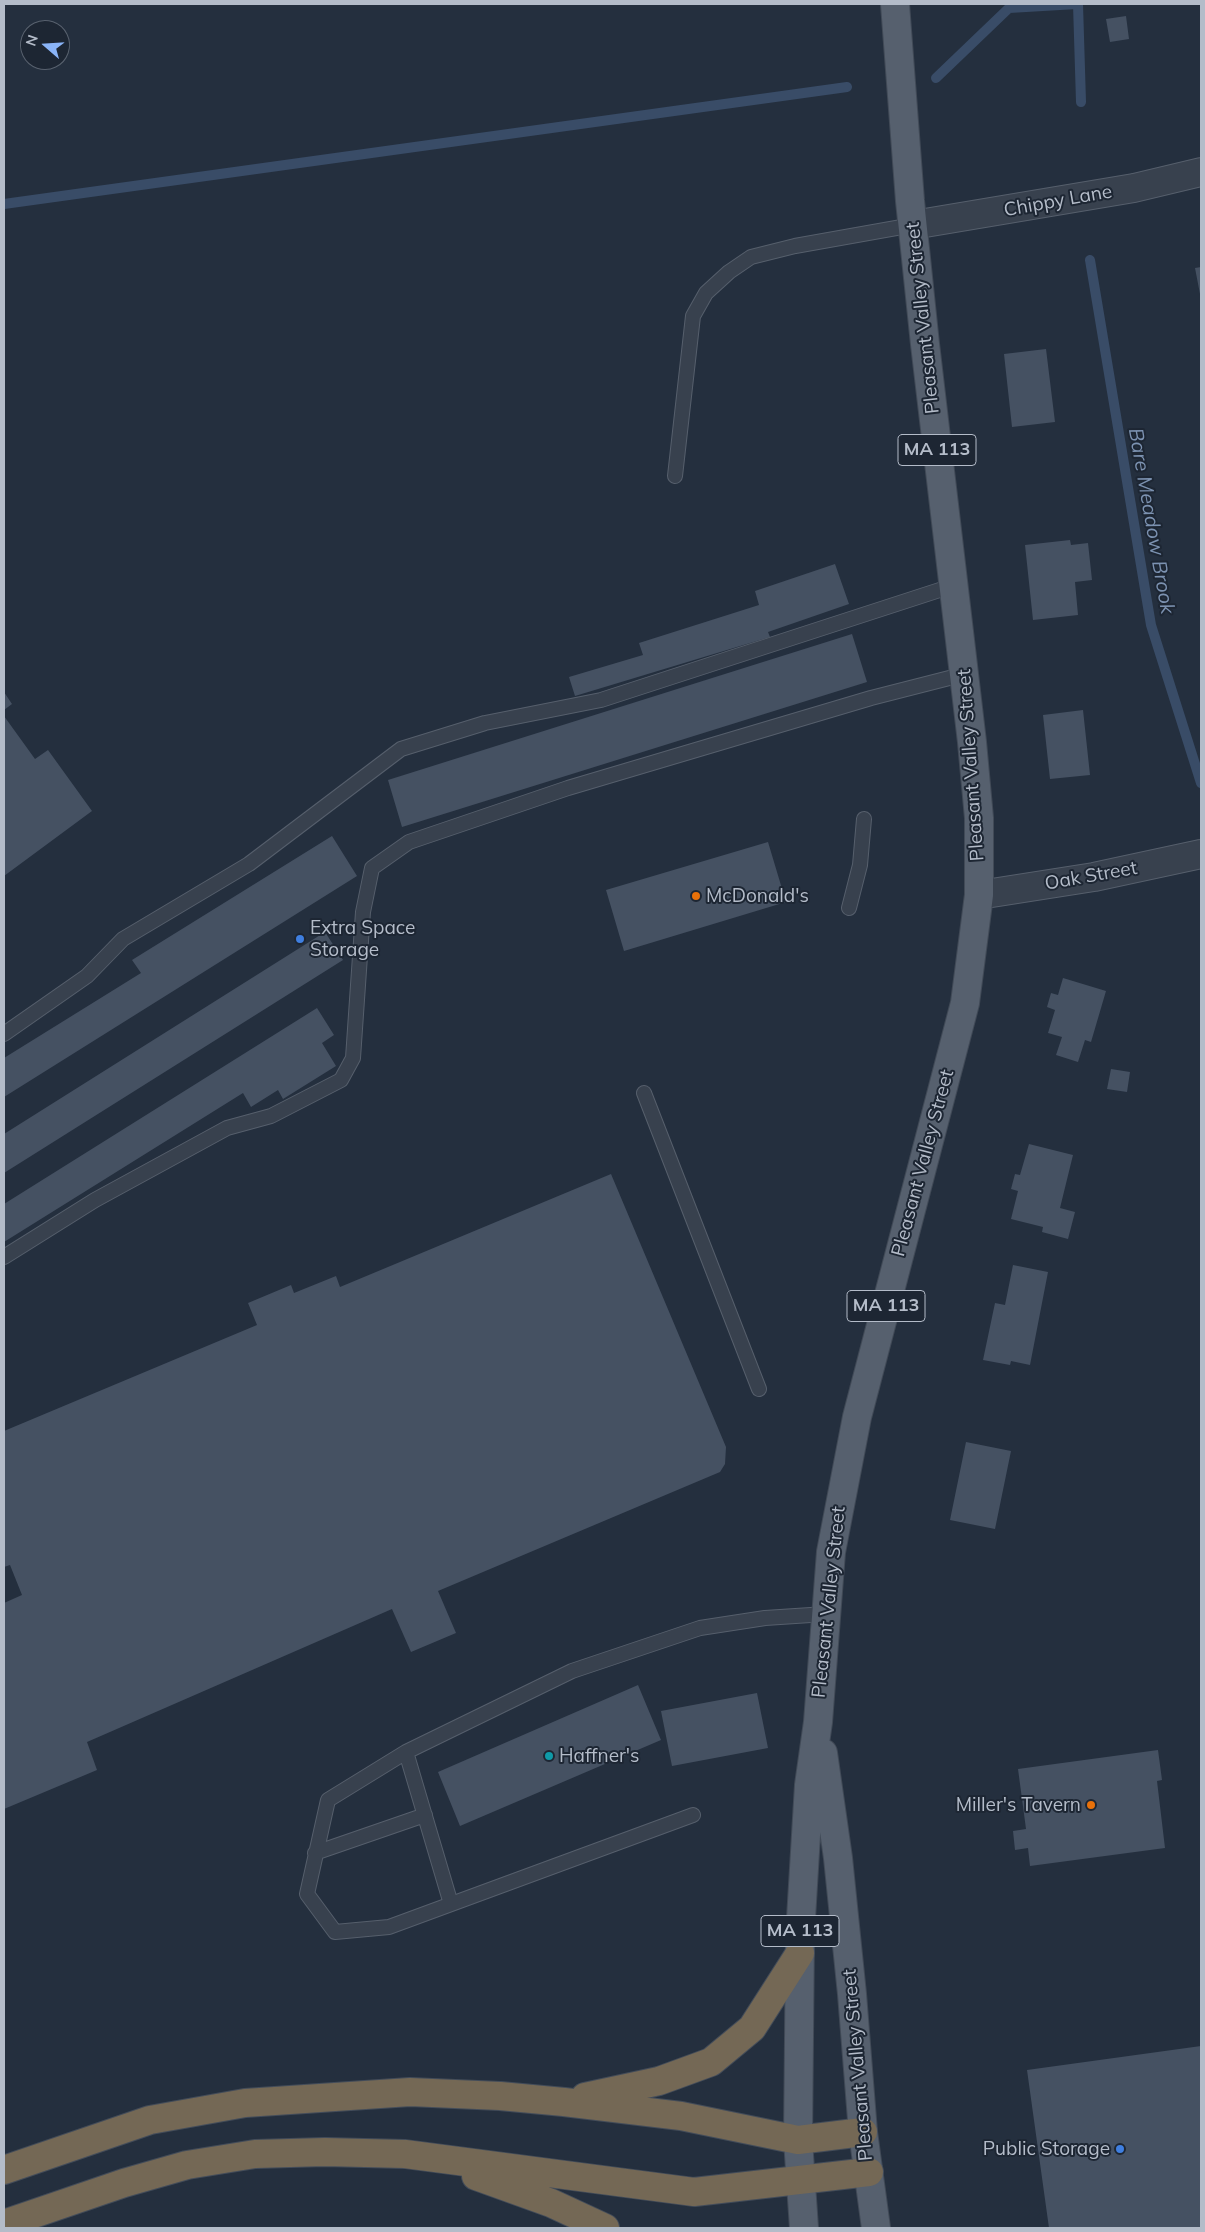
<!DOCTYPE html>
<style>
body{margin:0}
#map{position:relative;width:1205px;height:2232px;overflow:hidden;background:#242f3e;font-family:Mulish,sans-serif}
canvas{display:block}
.frame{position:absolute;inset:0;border:5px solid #b4bcc9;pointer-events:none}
.north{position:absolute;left:20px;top:20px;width:50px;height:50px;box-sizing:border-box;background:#1d2633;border:1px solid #59626f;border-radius:50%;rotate:289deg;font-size:14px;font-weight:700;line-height:20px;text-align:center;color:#b4bcc9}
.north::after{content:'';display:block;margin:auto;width:18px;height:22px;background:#8ab4f8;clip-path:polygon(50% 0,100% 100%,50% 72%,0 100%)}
</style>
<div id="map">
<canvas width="1205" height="2232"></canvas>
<div class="frame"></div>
<div class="north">N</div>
</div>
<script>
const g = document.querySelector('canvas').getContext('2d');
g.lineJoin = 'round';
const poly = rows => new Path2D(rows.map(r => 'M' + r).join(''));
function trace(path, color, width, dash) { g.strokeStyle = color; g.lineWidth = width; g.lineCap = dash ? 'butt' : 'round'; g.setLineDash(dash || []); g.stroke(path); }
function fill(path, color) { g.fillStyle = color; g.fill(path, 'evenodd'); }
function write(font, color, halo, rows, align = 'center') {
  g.font = font + ' Mulish,sans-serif'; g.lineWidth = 4; g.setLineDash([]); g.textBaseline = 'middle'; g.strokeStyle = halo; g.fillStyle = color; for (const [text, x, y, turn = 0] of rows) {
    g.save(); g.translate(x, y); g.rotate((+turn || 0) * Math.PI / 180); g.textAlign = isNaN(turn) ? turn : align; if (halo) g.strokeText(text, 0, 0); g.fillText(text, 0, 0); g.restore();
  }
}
trace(poly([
 [1078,4,1081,102],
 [936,78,1009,8,1077,4],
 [4,204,847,87],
 [1090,260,1151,625,1201,783]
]), '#394c67', 10);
fill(poly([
 [1126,16,1129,39,1110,42,1106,19],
 [1201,267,1201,294,1200,294,1195,268],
 [1046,349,1055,422,1012,427,1004,354],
 [1070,540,1071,545,1088,543,1092,580,1075,582,1078,615,1033,620,1025,545],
 [835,564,849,604,768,632,770,637,575,696,569,677,643,655,639,643,759,605,755,591],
 [852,634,867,682,402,827,388,780],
 [4,692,12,704,4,710],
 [1083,710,1090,775,1050,779,1043,715],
 [4,716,35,759,48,750,92,811,4,876],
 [332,836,357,876,4,1097,4,1058,141,973,132,960],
 [768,842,786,902,624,951,606,890],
 [325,932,343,960,4,1173,4,1134],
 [1063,978,1106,991,1091,1042,1085,1040,1078,1062,1056,1055,1062,1037,1048,1033,1055,1010,1047,1007,1051,993,1058,995],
 [317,1008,334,1035,322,1043,336,1066,283,1099,278,1090,251,1107,243,1093,4,1242,4,1204],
 [1111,1069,1130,1072,1127,1092,1107,1089],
 [1029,1144,1073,1155,1060,1208,1075,1212,1068,1239,1042,1232,1043,1227,1011,1219,1018,1191,1011,1189,1015,1174,1020,1175],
 [611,1174,726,1447,725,1464,720,1472,438,1591,456,1633,411,1652,392,1609,87,1742,97,1770,4,1809,4,1603,22,1595,10,1565,4,1567,4,1431,257,1325,248,1303,291,1285,294,1293,336,1276,340,1287],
 [1013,1265,1048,1272,1030,1365,1011,1361,1010,1365,983,1360,995,1303,1005,1305],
 [966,1442,1011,1451,995,1529,950,1520],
 [638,1685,661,1740,460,1826,438,1772],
 [757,1693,768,1748,672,1766,661,1711],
 [1158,1750,1162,1780,1157,1781,1165,1848,1030,1866,1028,1848,1015,1850,1013,1831,1026,1829,1018,1769],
 [1201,2046,1201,2228,1049,2228,1027,2070]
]), '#455162');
const lane = poly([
 [675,476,693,316,706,293,729,272,751,257,795,246,913,225],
 [849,908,860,865,864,819],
 [4,1034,87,976,123,939,249,864,401,749,485,723,601,700,955,585],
 [644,1093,759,1389],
 [4,1257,95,1200,227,1128,271,1116,341,1080,353,1058,363,912,372,868,409,842,568,788,871,698,965,674],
 [406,1752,451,1904],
 [693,1815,389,1927,335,1932,307,1894,328,1800,406,1752,572,1671,700,1628,765,1618,826,1614],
 [315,1853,425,1815]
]);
const street = poly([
 [913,225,1134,188,1201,172],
 [979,895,1094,877,1201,854]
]);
const primary = poly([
 [823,1753,838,1858,852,1994,863,2132,876,2228],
 [804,2228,798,2140,800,1935,809,1785,818,1722,831,1552,857,1417,965,1003,979,895,979,818,972,742,925,344,910,201,895,4]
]);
const highway = poly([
 [585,2097,659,2081,711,2062,752,2028,800,1953],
 [4,2170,150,2120,245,2103,410,2092,500,2096,564,2102,681,2116,798,2140,863,2132],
 [476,2176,551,2203,605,2228],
 [4,2224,124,2183,187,2165,255,2154,325,2152,405,2154,694,2192,869,2172]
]);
trace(lane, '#565f6c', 16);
trace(street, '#565f6c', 30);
trace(primary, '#414a57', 30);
trace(highway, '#434c59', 30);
trace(lane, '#38414e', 14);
trace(street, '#38414e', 28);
trace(primary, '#56606e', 28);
trace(highway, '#746855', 28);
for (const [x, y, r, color] of [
 [696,896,5,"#e8710a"],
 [300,939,5,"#3f7fe0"],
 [549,1756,5,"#0f9aa8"],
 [1091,1805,5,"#e8710a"],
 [1120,2149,5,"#3f7fe0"]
]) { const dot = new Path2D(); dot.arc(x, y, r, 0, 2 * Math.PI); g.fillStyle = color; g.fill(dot); trace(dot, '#1d2633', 2); }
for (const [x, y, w] of [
 [937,450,78],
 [886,1306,78],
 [800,1931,78]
]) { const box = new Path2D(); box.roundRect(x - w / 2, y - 15.5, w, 31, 4); g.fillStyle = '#1d2633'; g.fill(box); trace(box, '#b4bcc9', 1); }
write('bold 18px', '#b4bcc9', null, [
 ["MA 113",937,450],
 ["MA 113",886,1306],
 ["MA 113",800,1931]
]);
write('19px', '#b4bcc9', '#1d2633', [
 ["Chippy Lane",1058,201,-10],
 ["Pleasant Valley Street",923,318,-96],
 ["Pleasant Valley Street",971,765,-94],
 ["Oak Street",1091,876,-10],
 ["Pleasant Valley Street",923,1163,-75],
 ["Pleasant Valley Street",829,1602,-84],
 ["Pleasant Valley Street",858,2065,-95]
]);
write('19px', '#b4bcc9', '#1d2633', [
 ["McDonald's",706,896],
 ["Extra Space",310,928],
 ["Storage",310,950],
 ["Haffner's",559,1756],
 ["Miller's Tavern",1081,1805,"right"],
 ["Public Storage",1110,2149,"right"]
], 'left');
write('italic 20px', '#7c92b1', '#1d2633', [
 ["Bare Meadow Brook",1151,521,80]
]);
</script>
